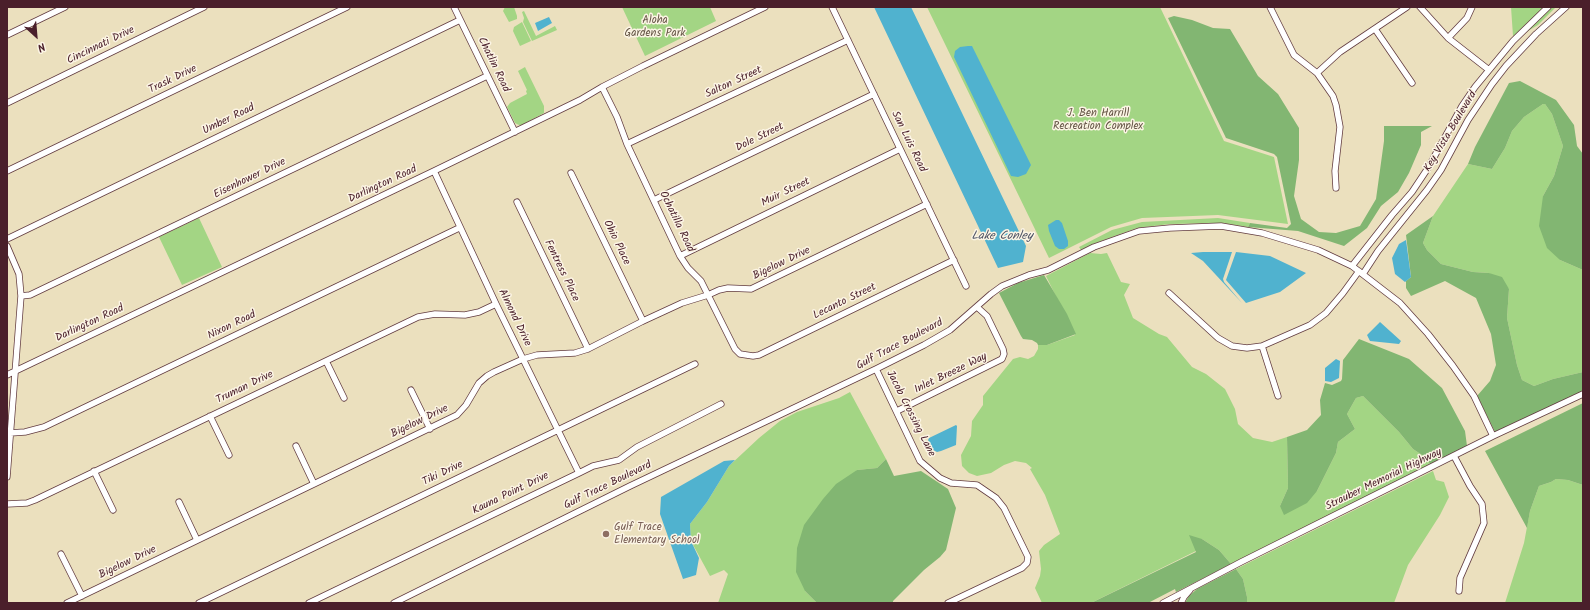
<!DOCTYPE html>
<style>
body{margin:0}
#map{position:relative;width:1590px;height:610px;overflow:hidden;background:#ebe0be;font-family:Kalam,sans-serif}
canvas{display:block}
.frame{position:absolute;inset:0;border:8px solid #4a1f2b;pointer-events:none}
.north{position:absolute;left:16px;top:16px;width:40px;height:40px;-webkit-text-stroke:3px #fcf5e5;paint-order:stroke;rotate:154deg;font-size:11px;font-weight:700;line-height:16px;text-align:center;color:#4a1f2b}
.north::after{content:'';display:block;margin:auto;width:14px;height:18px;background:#4a1f2b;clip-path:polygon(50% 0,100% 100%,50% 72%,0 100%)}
</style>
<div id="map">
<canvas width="1590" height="610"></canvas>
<div class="frame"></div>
<div class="north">N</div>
</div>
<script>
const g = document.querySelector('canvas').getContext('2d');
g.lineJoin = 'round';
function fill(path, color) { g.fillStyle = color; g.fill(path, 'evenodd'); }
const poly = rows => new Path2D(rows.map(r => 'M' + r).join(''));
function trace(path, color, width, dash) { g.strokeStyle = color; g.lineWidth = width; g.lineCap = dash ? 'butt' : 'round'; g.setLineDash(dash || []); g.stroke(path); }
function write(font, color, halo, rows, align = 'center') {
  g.font = font + ' Kalam,sans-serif'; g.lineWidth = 3; g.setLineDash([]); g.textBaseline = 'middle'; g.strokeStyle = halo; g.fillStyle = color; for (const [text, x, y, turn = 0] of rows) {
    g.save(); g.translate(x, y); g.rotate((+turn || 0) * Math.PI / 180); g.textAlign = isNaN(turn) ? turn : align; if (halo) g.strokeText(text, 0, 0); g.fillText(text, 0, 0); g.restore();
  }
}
fill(poly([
 [505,7,514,7,517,16,517,19,509,22,503,11],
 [622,7,710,7,716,21,645,56],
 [927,7,1160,7,1224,141,1274,157,1288,224,1218,215,1142,218,1111,227,1049,258],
 [1511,7,1556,7,1538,25,1523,34,1513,36],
 [524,11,536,36,555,26,557,30,532,41,523,22,524,18,522,12],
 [522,22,531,41,520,46,513,31,514,27],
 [525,67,544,106,544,113,522,125,519,125,515,123,507,107,510,103,527,94,526,91,527,90,518,71],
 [1543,104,1545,104,1552,114,1563,146,1554,176,1543,196,1560,260,1583,270,1583,372,1553,379,1534,386,1522,380,1517,365,1507,318,1509,289,1489,273,1473,272,1441,264,1427,250,1423,243,1433,216,1468,164,1492,169,1505,148,1512,131,1524,117],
 [199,218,222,267,182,285,159,237],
 [1218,218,1250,223,1248,227,1222,223,1170,224,1137,228,1093,244,1081,250,1079,247,1112,230,1142,222],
 [1090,253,1101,254,1107,253,1121,282,1130,284,1124,295,1133,318,1159,334,1167,337,1192,367,1206,374,1225,389,1235,409,1238,424,1253,438,1272,442,1287,437,1288,488,1280,506,1317,491,1336,453,1338,442,1355,429,1347,414,1356,398,1363,396,1399,432,1413,449,1428,459,1430,465,1231,564,1219,550,1202,539,1196,551,1091,603,1042,603,1035,588,1040,576,1041,569,1039,551,1044,545,1060,534,1045,495,1030,469,1032,468,1026,463,1015,461,1004,465,991,473,977,476,969,473,962,466,961,455,971,436,972,421,983,405,983,396,1013,359,1020,357,1028,359,1034,356,1038,349,1038,345,1047,345,1075,335,1046,276],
 [850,392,886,459,877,468,857,470,805,591,817,603,718,603,728,574,724,570,710,576,691,541,690,524,707,502,729,466,759,438,780,421,797,412,839,398],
 [1433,471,1436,480,1444,482,1449,497,1440,515,1408,565,1394,603,1247,603,1247,597,1243,579,1236,569],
 [1556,479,1568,480,1583,485,1583,603,1505,603,1524,543,1530,511,1539,486,1551,482]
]), '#a3d584');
fill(poly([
 [1174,16,1192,20,1213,28,1230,29,1258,76,1278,94,1299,128,1299,160,1294,196,1301,219,1319,232,1336,233,1360,226,1376,199,1384,141,1384,126,1432,126,1421,132,1421,145,1409,173,1398,192,1381,206,1367,228,1344,246,1298,231,1248,227,1250,223,1287,228,1291,224,1277,157,1274,154,1226,138,1168,18],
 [1520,81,1556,100,1574,125,1577,146,1583,154,1583,270,1560,260,1547,248,1539,226,1543,196,1554,176,1563,146,1552,114,1545,104,1543,104,1524,117,1512,131,1505,148,1492,169,1468,164,1475,147,1509,83],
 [1433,216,1423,243,1427,250,1441,264,1473,272,1489,273,1502,277,1509,289,1507,318,1517,365,1522,380,1534,386,1553,379,1583,372,1583,391,1495,432,1477,396,1490,381,1496,365,1491,334,1476,298,1445,281,1411,296,1406,288,1406,281,1411,277,1406,235],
 [1044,275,1067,314,1076,334,1047,345,1038,345,1037,343,1032,340,1023,339,1021,336,999,293,1018,283],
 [1359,339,1409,359,1442,388,1465,431,1467,446,1430,465,1428,459,1413,449,1399,432,1363,396,1356,398,1347,414,1355,429,1338,442,1336,453,1317,491,1307,503,1284,515,1280,506,1288,488,1287,437,1307,430,1321,415,1320,400,1325,383,1332,385,1341,381,1342,379,1343,360],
 [1583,403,1583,485,1568,480,1556,479,1551,482,1539,486,1530,511,1527,528,1485,451],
 [886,459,894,476,921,471,948,489,956,508,946,550,940,557,924,570,893,601,893,603,817,603,805,591,796,572,797,548,804,525,823,499,836,484,857,470,877,468],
 [1189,535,1202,539,1219,550,1231,564,1176,592,1175,589,1148,603,1091,603,1196,552],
 [1236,569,1243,579,1247,597,1247,603,1185,603,1189,596,1197,589]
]), '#82b672');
fill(poly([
 [874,7,911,7,1026,246,1023,262,998,268],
 [549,17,552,23,538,31,535,23],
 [968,46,972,46,1031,165,1026,174,1018,177,1011,176,954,57,955,51,960,47],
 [1056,220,1059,220,1062,223,1068,241,1068,246,1064,249,1059,249,1055,246,1049,231,1048,225],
 [1406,240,1411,277,1405,282,1395,274,1392,258,1399,244],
 [1203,252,1232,252,1223,279,1224,282,1242,303,1203,261,1191,253],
 [1236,252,1270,256,1306,273,1280,292,1246,303,1226,280],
 [1380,322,1401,341,1399,344,1370,341,1367,335],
 [1336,359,1340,361,1339,378,1331,382,1325,381,1325,368],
 [956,425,957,426,956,445,941,451,937,452,933,450,928,440,929,438],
 [735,460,729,466,707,502,690,524,691,541,699,558,696,575,683,579,660,514,661,497,724,461]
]), '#50b2cf');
const minor = poly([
 [454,7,515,132],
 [832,7,966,286],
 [1270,7,1294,55,1317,73,1333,96,1336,105,1340,127,1335,171,1336,188],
 [1420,7,1448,38,1489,70],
 [1375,29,1412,83],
 [7,35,65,7],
 [1448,38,1467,18,1472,7],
 [1317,73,1340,52,1407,7],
 [602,87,617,117,627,144,680,256,688,268,701,281,735,349,740,354,753,356,759,355,954,260],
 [7,103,204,7],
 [627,144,848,40],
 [7,171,347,7],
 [434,171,496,304,579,473],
 [571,173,643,321],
 [654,200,874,94],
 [517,202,588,349],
 [7,239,460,20],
 [7,246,19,274,21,296,7,477],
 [680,256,900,149],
 [1352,266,1392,215,1412,192,1428,168,1462,106,1475,87,1513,41,1548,7],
 [1363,274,1378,251,1427,190,1441,170,1468,120,1492,84,1506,66,1536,34,1566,7],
 [1169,293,1218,338,1232,346,1247,348,1262,346,1310,325,1326,313,1343,293,1359,271],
 [21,296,30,295,487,76],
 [1262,346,1278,396],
 [326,361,344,398],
 [876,369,920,461,940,478,951,483,977,485,996,498,1004,508,1028,557,1027,563,1022,568,948,603],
 [7,375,434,171,580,100,602,87,643,66,765,7],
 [411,390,430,429],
 [897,411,1002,359,1004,354,1003,349,987,316,977,307],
 [210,416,229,455],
 [10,433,25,432,44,427,459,228],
 [296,446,314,484],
 [1454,456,1470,486,1482,504,1484,523,1460,578,1459,591],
 [94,471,113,510],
 [179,502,197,540],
 [7,504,27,503,35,500,418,317,435,314,465,315,479,312,496,304],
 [61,554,82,596],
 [67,603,457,415,466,405,479,383,487,376,494,372,523,359,537,355,575,353,588,349,643,321,682,303,708,295,719,290,728,288,751,289,927,204],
 [199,603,695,364],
 [309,603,579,473,593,466,619,460,637,447,721,404],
 [394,603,630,486,876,369,924,345,950,330,991,294,1002,286,1029,275,1048,270,1094,247,1139,231,1170,228,1221,226,1262,233,1318,250,1352,266,1400,303,1428,334,1453,366,1474,396,1493,436],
 [1163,603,1241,562,1493,436,1583,394],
 [1181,603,1184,597,1190,590]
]);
trace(minor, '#623c41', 7);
trace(minor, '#fff', 5.5);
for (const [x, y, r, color] of [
 [606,534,4,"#8d6e63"]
]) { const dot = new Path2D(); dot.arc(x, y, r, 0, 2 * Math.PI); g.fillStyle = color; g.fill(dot); trace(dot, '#fcf5e5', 1.5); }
write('11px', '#655646', '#fcf5e5', [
 ["Aloha",655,21],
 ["Gardens Park",655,34],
 ["J. Ben Harrill",1098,114],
 ["Recreation Complex",1098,127]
]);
write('11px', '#4a1f2b', '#fcf5e5', [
 ["Cincinnati Drive",101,46,-26],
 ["Chatlin Road",493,65,64],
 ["Trask Drive",173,80,-26],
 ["Salton Street",734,83,-25],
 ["Umber Road",229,120,-26],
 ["Key Vista Boulevard",1451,132,-59],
 ["Dole Street",760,138,-26],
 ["San Luis Road",908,142,64],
 ["Eisenhower Drive",250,179,-26],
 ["Darlington Road",383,185,-25],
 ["Muir Street",786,193,-26],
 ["Ochatilla Road",676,222,64],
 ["Ohio Place",616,243,64],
 ["Bigelow Drive",782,264,-26],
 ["Fentress Place",561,271,64],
 ["Lecanto Street",845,302,-26],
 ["Almond Drive",514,318,64],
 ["Darlington Road",90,324,-25],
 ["Nixon Road",232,326,-26],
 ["Gulf Trace Boulevard",900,345,-28],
 ["Inlet Breeze Way",951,374,-26],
 ["Truman Drive",245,388,-26],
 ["Jacob Crossing Lane",910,414,63],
 ["Bigelow Drive",420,422,-26],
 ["Tiki Drive",443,474,-26],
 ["Strauber Memorial Highway",1384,480,-26],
 ["Gulf Trace Boulevard",608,486,-26],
 ["Kauna Point Drive",511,494,-26],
 ["Bigelow Drive",128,563,-26]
]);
write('11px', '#785e54', '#fcf5e5', [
 ["Gulf Trace",614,528],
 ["Elementary School",614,541]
], 'left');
write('italic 12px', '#4c5264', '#fcf5e5', [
 ["Lake Conley",1002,237]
]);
</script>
